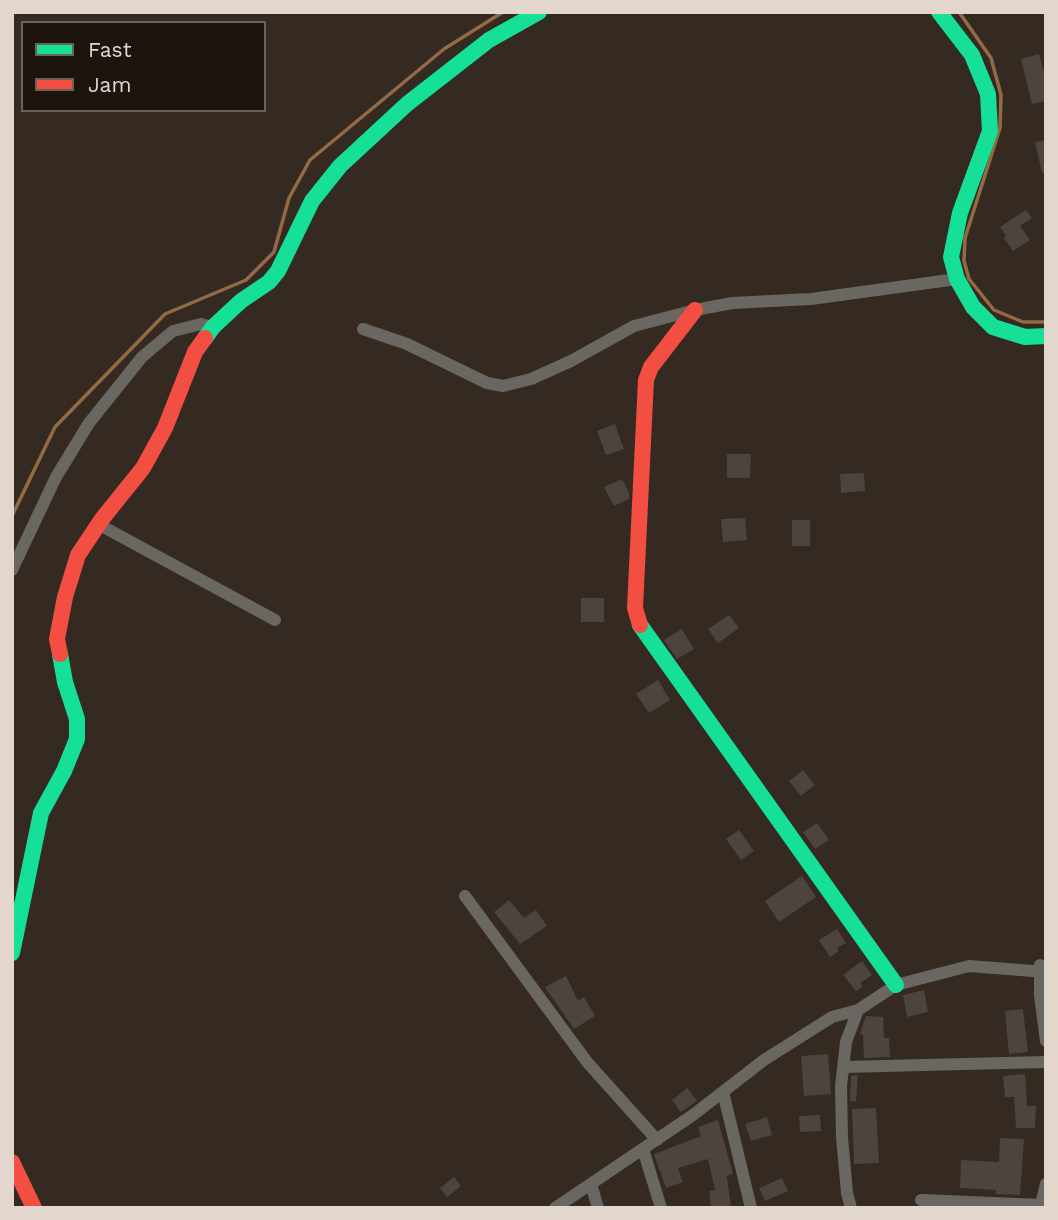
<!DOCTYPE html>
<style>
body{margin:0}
#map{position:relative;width:1058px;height:1220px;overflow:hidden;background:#342a21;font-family:"Work Sans",sans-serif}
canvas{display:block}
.frame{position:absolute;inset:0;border:14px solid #e3d6cc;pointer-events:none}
.legend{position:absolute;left:21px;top:21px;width:245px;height:91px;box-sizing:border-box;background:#1c140d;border:2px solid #6c6259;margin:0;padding:9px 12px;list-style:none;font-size:21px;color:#e3d6cc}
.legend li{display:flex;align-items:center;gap:14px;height:35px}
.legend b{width:35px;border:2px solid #6c6259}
</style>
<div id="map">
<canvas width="1058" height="1220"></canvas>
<div class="frame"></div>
<ul class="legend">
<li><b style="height:9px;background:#16e098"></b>Fast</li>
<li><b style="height:9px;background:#f24e42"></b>Jam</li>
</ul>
</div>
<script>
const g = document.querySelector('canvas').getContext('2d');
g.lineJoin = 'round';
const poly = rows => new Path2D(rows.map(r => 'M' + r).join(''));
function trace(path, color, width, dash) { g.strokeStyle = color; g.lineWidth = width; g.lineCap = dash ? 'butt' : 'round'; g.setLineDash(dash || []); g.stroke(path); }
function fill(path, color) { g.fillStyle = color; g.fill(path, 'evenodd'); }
trace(poly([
 [959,12,991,58,1001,95,1000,128,965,238,964,261,969,279,994,310,1023,322,1046,322],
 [12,516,55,427,165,314,246,280,274,252,289,198,310,160,444,49,503,12]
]), '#946a44', 3.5);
fill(poly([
 [1039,54,1046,80,1046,101,1032,104,1021,59],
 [1046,140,1046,173,1042,173,1035,142],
 [1026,210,1032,218,1020,226,1030,240,1013,251,1004,238,1006,236,1000,227],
 [615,424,624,449,606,455,597,431],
 [727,454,751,454,750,478,727,478],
 [864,473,865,491,841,493,840,474],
 [622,479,629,493,629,499,614,506,604,487],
 [745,518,747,540,723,542,721,519],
 [792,520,810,520,810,546,792,546],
 [581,598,604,598,604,622,581,622],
 [729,615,739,628,718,643,708,629],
 [682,629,694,649,677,659,664,640],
 [658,680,670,700,649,713,636,694],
 [803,770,815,785,801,796,789,781],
 [817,823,829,840,815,849,803,832],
 [739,830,754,851,741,860,726,839],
 [802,876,816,897,779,922,765,901],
 [509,900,524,918,536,910,547,926,520,944,494,912],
 [837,929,846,943,837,948,839,951,830,957,819,940],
 [862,961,872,975,860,983,863,986,856,991,843,975],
 [566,976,578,1001,584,997,595,1016,574,1029,545,987],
 [924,990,928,1012,907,1017,903,995],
 [1023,1009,1028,1052,1009,1054,1005,1011],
 [866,1016,883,1017,884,1038,889,1038,890,1057,864,1058,863,1034,860,1034],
 [828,1054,831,1094,804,1096,801,1056],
 [1025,1074,1027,1106,1036,1106,1035,1128,1016,1128,1014,1097,1005,1097,1003,1076],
 [858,1075,856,1102,850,1101,851,1076],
 [687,1088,697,1101,681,1112,672,1100],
 [876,1108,879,1163,854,1164,852,1109],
 [820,1115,821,1131,800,1132,799,1116],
 [767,1117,772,1135,751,1141,745,1124],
 [718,1120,733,1174,727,1176,731,1208,711,1208,709,1191,715,1190,708,1159,678,1168,683,1182,666,1188,654,1154,701,1136,698,1127],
 [1000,1138,1024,1139,1020,1195,996,1194,996,1190,960,1188,961,1160,999,1162],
 [454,1177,461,1186,447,1197,440,1188],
 [782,1178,788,1191,765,1201,759,1188]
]), '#4c443d');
trace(poly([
 [363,329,407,344,487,383,503,386,531,379,571,361,634,326,695,310,732,303,811,299,957,279],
 [98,524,275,620],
 [12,570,56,477,89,423,142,357,173,331,201,324,213,327],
 [465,896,587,1062,657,1140],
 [1040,965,1040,995,1046,1041],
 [843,1067,1046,1062],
 [723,1092,751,1208],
 [643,1149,661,1208],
 [591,1184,598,1208],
 [921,1200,1041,1205],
 [555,1208,693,1115,764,1060,832,1017,858,1010],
 [851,1208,847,1193,842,1137,841,1086,846,1042,858,1010,896,985,969,966,1046,972],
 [1040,1208,1046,1184]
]), '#6a6661', 12);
trace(poly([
 [939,12,972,55,988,94,990,131,960,213,951,257,957,279,973,307,993,327,1025,337,1046,336],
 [205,338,213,327,241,301,269,282,278,271,312,201,340,166,407,104,489,40,539,12],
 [640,625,896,985],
 [12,953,41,813,64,771,77,739,77,719,65,682,60,654]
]), '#16e098', 16);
trace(poly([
 [640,625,635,608,646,380,651,367,695,310],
 [60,654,57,639,65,597,78,555,102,519,143,468,165,428,195,352,205,338],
 [12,1162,34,1208]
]), '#f24e42', 16);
</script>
